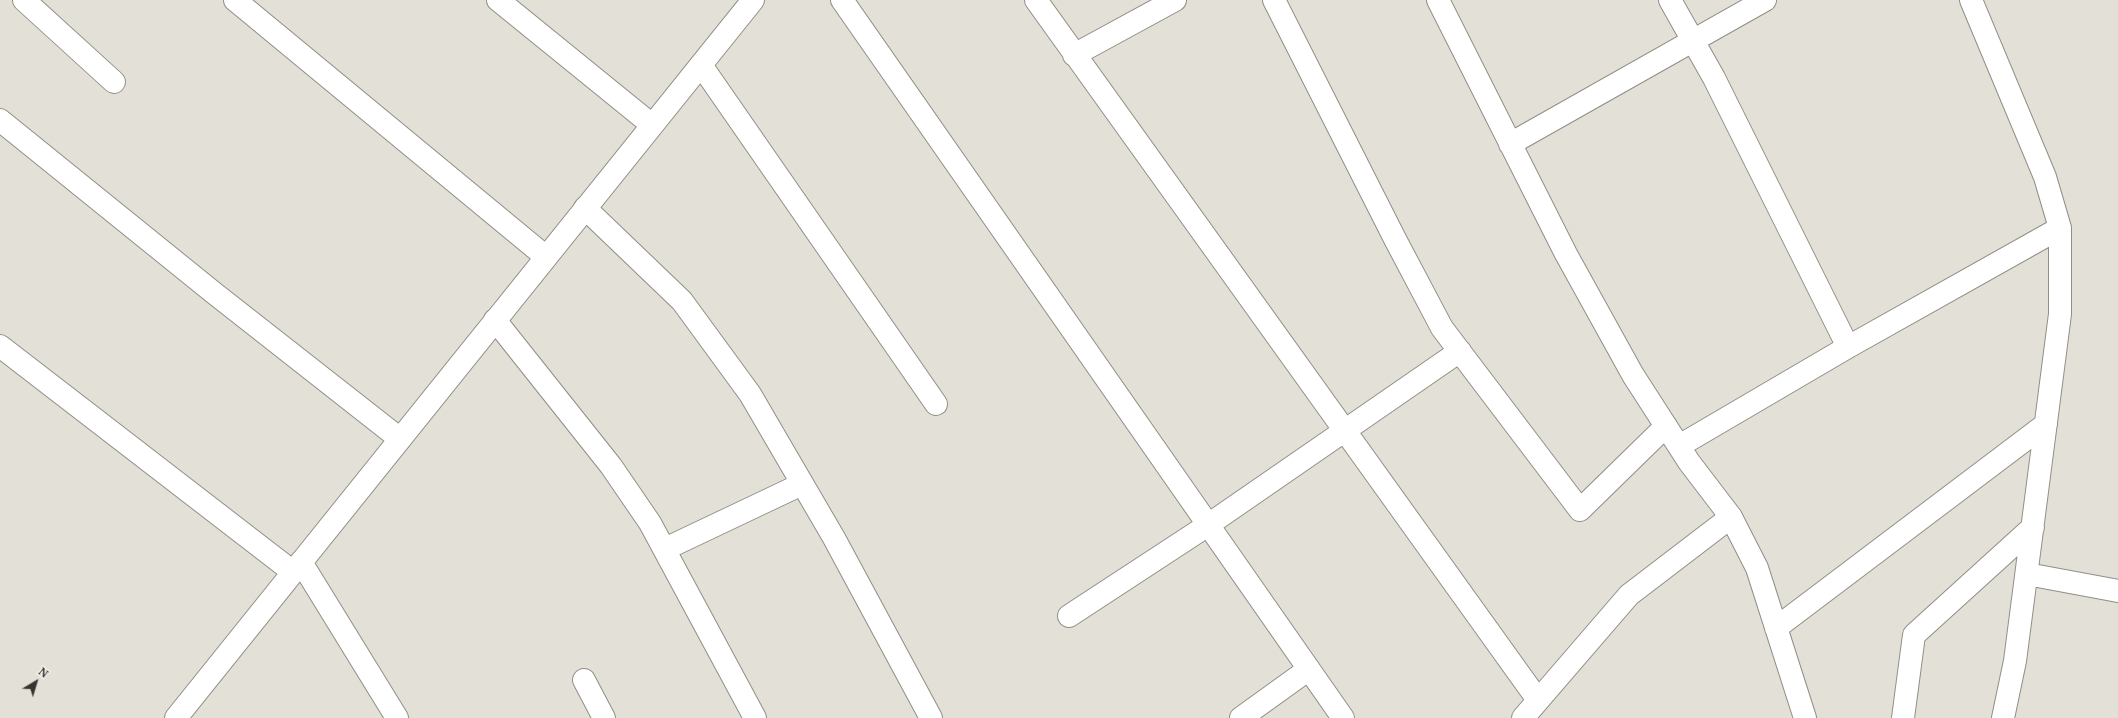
<!DOCTYPE html>
<style>
body{margin:0}
#map{position:relative;width:2118px;height:718px;overflow:hidden;background:#e2e0d7;font-family:"Noto Serif",serif}
canvas{display:block}
.north{position:absolute;left:16px;top:662px;width:40px;height:40px;-webkit-text-stroke:3px #efede4;paint-order:stroke;rotate:38deg;font-size:11px;font-weight:700;line-height:16px;text-align:center;color:#353430}
.north::after{content:'';display:block;margin:auto;width:14px;height:18px;background:#353430;clip-path:polygon(50% 0,100% 100%,50% 72%,0 100%)}
</style>
<div id="map">
<canvas width="2118" height="718"></canvas>
<div class="north">N</div>
</div>
<script>
const g = document.querySelector('canvas').getContext('2d');
g.lineJoin = 'round';
const poly = rows => new Path2D(rows.map(r => 'M' + r).join(''));
function trace(path, color, width, dash) { g.strokeStyle = color; g.lineWidth = width; g.lineCap = dash ? 'butt' : 'round'; g.setLineDash(dash || []); g.stroke(path); }
const minor = poly([
 [24,0,114,82],
 [235,0,546,257],
 [498,0,652,125],
 [842,0,1343,718],
 [1036,0,1538,700],
 [1274,0,1395,239,1442,328,1580,510,1666,426],
 [1438,0,1566,254,1633,375,1689,462,1731,517,1757,568,1805,718],
 [1670,0,1714,78,1848,347],
 [1971,0,2045,177,2060,228,2060,314,2015,661,2003,718],
 [1074,55,1175,0],
 [701,65,936,404],
 [0,120,214,293,400,439],
 [1510,144,1765,0],
 [585,208,682,301,750,394,834,538,931,718],
 [495,320,611,466,650,523,755,718],
 [0,346,293,572],
 [1679,446,1848,347,2060,228],
 [665,549,802,484],
 [301,562,397,718],
 [2027,574,2118,591],
 [1069,616,1208,525,1460,351],
 [1776,628,2046,424],
 [584,680,604,718],
 [1241,718,1309,669],
 [1523,718,1629,595,1731,517],
 [1903,718,1914,635,2033,527]
]);
const tertiary = poly([
 [176,718,753,0]
]);
trace(minor, '#908e85', 24);
trace(tertiary, '#908e85', 24);
trace(minor, '#fff', 22);
trace(tertiary, '#fff', 22);
</script>
